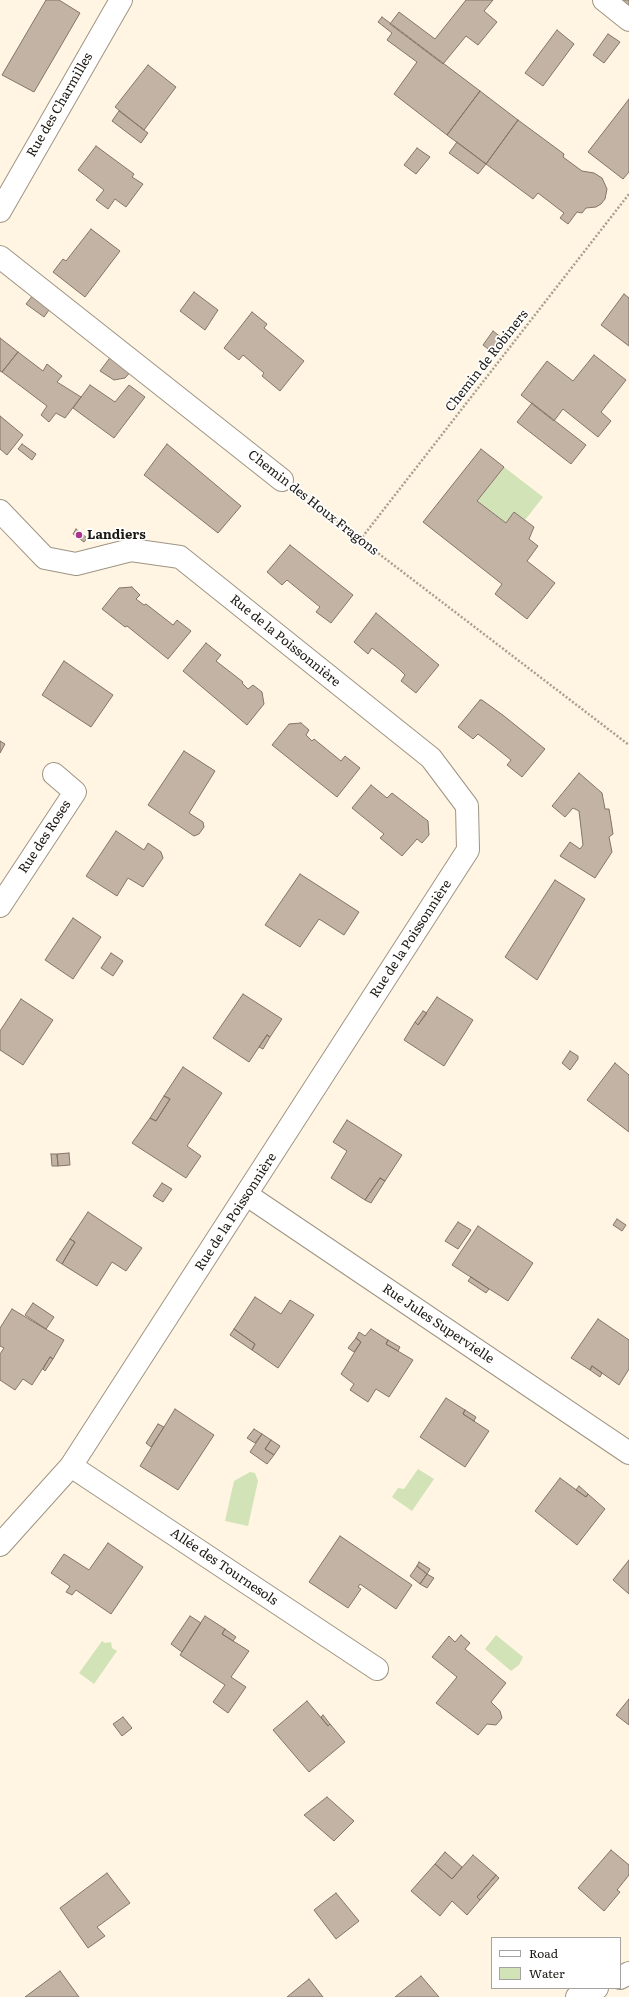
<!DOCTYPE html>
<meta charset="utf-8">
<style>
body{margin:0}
#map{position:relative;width:629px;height:1997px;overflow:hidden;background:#fff5e2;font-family:Literata,serif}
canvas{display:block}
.legend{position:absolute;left:491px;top:1937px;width:130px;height:52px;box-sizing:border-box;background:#fff;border:1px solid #a4a3a0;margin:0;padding:5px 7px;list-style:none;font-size:12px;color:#1c1812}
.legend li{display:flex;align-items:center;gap:8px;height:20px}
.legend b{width:20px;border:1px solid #a4a3a0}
</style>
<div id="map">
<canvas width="629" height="1997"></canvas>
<ul class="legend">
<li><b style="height:5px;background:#fff"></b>Road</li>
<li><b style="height:11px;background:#d2e3b8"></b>Water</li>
</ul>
</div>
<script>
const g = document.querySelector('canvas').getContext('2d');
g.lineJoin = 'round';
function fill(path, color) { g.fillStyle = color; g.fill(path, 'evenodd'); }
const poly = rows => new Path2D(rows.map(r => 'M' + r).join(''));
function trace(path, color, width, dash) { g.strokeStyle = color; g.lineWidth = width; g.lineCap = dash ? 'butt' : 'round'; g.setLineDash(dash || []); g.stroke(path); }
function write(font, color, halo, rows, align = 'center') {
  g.font = font + ' Literata,serif'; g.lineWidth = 3.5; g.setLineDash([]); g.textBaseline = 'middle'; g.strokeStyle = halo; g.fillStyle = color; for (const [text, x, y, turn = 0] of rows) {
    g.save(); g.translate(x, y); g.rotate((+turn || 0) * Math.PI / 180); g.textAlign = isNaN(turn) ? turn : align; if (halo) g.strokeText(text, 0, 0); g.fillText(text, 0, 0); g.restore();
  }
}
fill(poly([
 [504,467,543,497,525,520,514,512,506,523,477,501],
 [418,1469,434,1479,412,1511,392,1497,398,1488,404,1489],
 [250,1472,255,1473,258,1481,248,1526,225,1521,234,1481],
 [496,1635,523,1657,519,1665,511,1671,485,1649],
 [102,1641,105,1643,111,1642,112,1648,117,1651,94,1684,79,1673]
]), '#d2e3b8');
const building = poly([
 [46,0,59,0,80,13,34,92,2,75,46,0],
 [466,0,493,0,484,11,497,22,478,45,466,36,443,64,390,24,399,12,435,39,466,0],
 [618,0,629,0,629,4,627,7,618,0],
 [382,17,480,91,447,135,394,94,417,62,387,40,392,33,378,22,382,17],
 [557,30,574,44,543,86,525,73,557,30],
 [608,34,620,42,604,63,593,55,608,34],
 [148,65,176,87,144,130,115,107,148,65],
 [480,91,518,120,486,164,447,135,480,91],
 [629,99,629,172,623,179,588,152,629,99],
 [119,111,148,133,141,143,112,121,119,111],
 [518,120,564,154,563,157,582,171,594,173,602,178,607,189,605,199,601,204,596,207,586,208,582,213,577,212,568,224,560,218,564,213,538,193,533,199,486,164,518,120],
 [457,142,486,164,478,174,449,153,457,142],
 [96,146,134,174,132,177,143,184,126,207,115,199,108,209,96,200,104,190,78,170,96,146],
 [417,148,430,157,416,174,404,165,417,148],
 [91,229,120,251,85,297,53,272,63,259,66,261,91,229],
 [37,290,54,303,44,317,26,304,37,290],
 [194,292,218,310,205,330,180,311,194,292],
 [624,294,629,298,629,346,601,325,624,294],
 [252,312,267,324,264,328,304,361,280,391,262,376,264,373,243,355,239,360,224,348,252,312],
 [493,331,502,338,492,352,483,345,493,331],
 [0,338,18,352,2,372,0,371,0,338],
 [18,352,43,371,47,364,62,376,57,382,81,397,65,418,56,413,49,422,41,415,47,406,2,372,18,352],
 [112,355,133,369,125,378,114,380,100,371,112,355],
 [594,355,626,380,601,412,611,421,598,437,563,409,554,421,521,395,547,361,573,381,594,355],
 [90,385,115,402,129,385,145,397,114,438,73,408,90,385],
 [532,403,586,445,571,464,517,422,532,403],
 [0,416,23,435,7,455,0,449,0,416],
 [22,444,36,454,32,460,18,449,22,444],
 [167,444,241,506,218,533,144,475,167,444],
 [481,449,504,467,477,501,506,523,514,512,534,527,529,539,538,546,527,561,555,583,527,619,495,594,502,584,423,522,481,449],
 [76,529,87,538,84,542,73,534,76,529],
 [290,545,353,595,331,623,316,612,320,607,287,580,282,585,267,572,290,545],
 [132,587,140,595,136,599,144,605,146,604,173,625,177,620,191,631,168,659,127,626,125,627,102,609,119,588,132,587],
 [376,613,439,665,416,693,401,681,405,675,399,669,372,648,368,654,354,642,376,613],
 [206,643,221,655,216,661,243,682,242,683,248,689,253,685,262,692,264,704,247,725,183,671,206,643],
 [64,661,113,695,91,727,42,695,64,661],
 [480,700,482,700,504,716,545,749,522,777,507,765,511,760,495,747,478,734,473,739,458,727,480,700],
 [301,723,309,730,306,735,312,741,314,739,341,761,345,756,360,768,337,797,272,745,289,724,301,723],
 [0,741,5,744,0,753,0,741],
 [184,751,215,771,189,813,203,822,204,827,199,834,194,836,148,805,184,751],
 [579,773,602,793,605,809,609,809,611,821,613,834,609,837,612,852,595,878,560,856,570,842,580,849,583,845,579,811,573,808,565,817,552,806,579,773],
 [371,785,387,798,392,793,428,821,429,835,422,843,417,839,402,856,380,838,384,834,352,808,371,785],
 [116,831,144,850,148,843,161,852,163,858,143,887,128,878,117,896,86,876,116,831],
 [300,874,359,912,344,935,319,919,300,947,265,925,300,874],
 [555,880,585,899,537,980,505,957,555,880],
 [73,918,101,937,73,979,45,960,73,918],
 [111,953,123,961,113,976,101,968,111,953],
 [243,994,282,1019,270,1037,267,1035,249,1062,213,1038,243,994],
 [437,997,473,1020,444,1066,404,1040,415,1022,418,1025,437,997],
 [21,999,53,1020,23,1065,0,1050,0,1031,21,999],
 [423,1011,427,1013,418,1025,415,1022,423,1011],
 [267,1035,270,1037,263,1049,259,1047,267,1035],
 [570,1051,578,1056,578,1059,570,1070,562,1063,570,1051],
 [615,1063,629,1075,629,1132,587,1100,615,1063],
 [183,1067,222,1093,187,1146,201,1156,186,1178,132,1143,150,1118,156,1121,170,1099,164,1096,183,1067],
 [164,1096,170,1099,156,1121,150,1118,164,1096],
 [347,1120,402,1155,385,1181,380,1178,365,1200,331,1178,347,1151,333,1142,347,1120],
 [69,1153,70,1165,58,1166,57,1154,69,1153],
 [51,1154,57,1154,58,1166,52,1166,51,1154],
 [380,1178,385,1181,371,1203,365,1200,380,1178],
 [162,1183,172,1189,163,1202,153,1196,162,1183],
 [88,1212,142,1248,126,1271,112,1262,97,1286,62,1264,75,1242,70,1239,88,1212],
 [617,1219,626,1225,622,1231,613,1225,617,1219],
 [458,1222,471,1230,458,1249,445,1241,458,1222],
 [478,1226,533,1263,508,1301,452,1265,478,1226],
 [70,1239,75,1242,62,1264,56,1260,70,1239],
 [471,1277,489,1289,486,1293,468,1281,471,1277],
 [255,1297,281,1314,290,1300,314,1315,278,1368,252,1350,255,1344,234,1329,255,1297],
 [33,1303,54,1317,46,1329,25,1315,33,1303],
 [12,1309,64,1340,53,1359,50,1357,32,1385,23,1379,15,1390,0,1380,0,1354,4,1348,0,1346,0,1328,12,1309],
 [598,1319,629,1340,629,1369,619,1385,592,1366,590,1370,571,1358,598,1319],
 [234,1329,255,1344,252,1350,230,1335,234,1329],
 [371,1329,388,1340,386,1344,413,1360,389,1397,376,1389,368,1402,350,1390,354,1384,341,1374,361,1342,356,1338,359,1332,365,1336,371,1329],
 [356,1338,361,1342,354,1352,348,1348,356,1338],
 [388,1340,400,1347,398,1351,386,1344,388,1340],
 [50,1357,53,1359,45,1371,43,1369,50,1357],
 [592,1366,602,1373,600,1377,590,1370,592,1366],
 [446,1398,465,1410,463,1414,489,1431,465,1467,420,1437,446,1398],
 [175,1409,214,1435,178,1490,140,1466,175,1409],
 [465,1410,476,1417,474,1421,463,1414,465,1410],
 [158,1424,164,1427,151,1447,146,1443,158,1424],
 [254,1429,262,1434,255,1443,247,1438,254,1429],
 [262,1434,271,1440,265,1449,274,1455,267,1464,250,1452,262,1434],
 [271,1440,280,1446,274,1455,265,1449,271,1440],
 [560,1478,586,1497,588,1494,605,1509,577,1545,535,1511,560,1478],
 [579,1486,588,1494,586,1497,576,1490,579,1486],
 [340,1536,412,1585,396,1609,360,1584,358,1587,361,1589,348,1608,309,1582,340,1536],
 [108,1543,143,1567,111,1614,76,1590,72,1595,66,1592,70,1586,51,1573,64,1554,89,1570,108,1543],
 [629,1560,629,1594,613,1580,629,1560],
 [419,1562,430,1569,427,1574,417,1566,419,1562],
 [417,1566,427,1574,420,1584,410,1576,417,1566],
 [427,1574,434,1578,427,1588,420,1584,427,1574],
 [190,1616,201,1623,182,1652,171,1644,190,1616],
 [205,1616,225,1629,222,1634,249,1651,231,1677,246,1687,228,1713,213,1702,225,1685,180,1655,205,1616],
 [225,1629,236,1637,233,1641,222,1634,225,1629],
 [461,1635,470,1643,465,1649,506,1683,491,1702,500,1711,502,1718,496,1725,487,1724,478,1735,436,1703,457,1677,432,1657,449,1636,455,1642,461,1635],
 [629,1699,629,1725,616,1715,629,1699],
 [307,1701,328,1726,330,1724,345,1742,309,1772,273,1730,307,1701],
 [323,1715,330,1724,328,1726,321,1717,323,1715],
 [123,1717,132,1728,122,1736,113,1724,123,1717],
 [327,1797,354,1821,334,1841,304,1815,327,1797],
 [611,1850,629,1865,629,1875,617,1890,620,1892,604,1911,578,1888,611,1850],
 [445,1852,462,1867,452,1879,435,1864,445,1852],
 [473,1855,496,1875,477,1897,480,1900,467,1915,452,1901,440,1916,411,1891,435,1864,452,1879,473,1855],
 [107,1873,130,1903,97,1927,105,1936,88,1948,60,1908,107,1873],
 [496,1875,499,1878,480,1900,477,1897,496,1875],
 [336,1893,359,1921,336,1939,314,1910,336,1893],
 [60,1971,79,1997,25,1997,60,1971],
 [421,1976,439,1997,395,1997,421,1976],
 [309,1979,323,1997,287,1997,309,1979]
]);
fill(building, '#c3b3a5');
trace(building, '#837467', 1);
const minor = poly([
 [604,0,629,20],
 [0,211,121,0],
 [0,257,282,480],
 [0,511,45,558,76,564,131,550,180,557,431,758,467,806,468,850,71,1466,0,1545],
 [0,906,75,792,54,774],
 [247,1195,629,1453],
 [71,1466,377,1669],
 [620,1978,629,1973],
 [577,1997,597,1988]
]);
trace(minor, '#9e9483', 24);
trace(poly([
 [302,495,629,745],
 [360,540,629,194]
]), '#a79f91', 2.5, [2, 2]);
trace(minor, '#fff', 22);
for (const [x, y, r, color] of [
 [79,535,4,"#ab358d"]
]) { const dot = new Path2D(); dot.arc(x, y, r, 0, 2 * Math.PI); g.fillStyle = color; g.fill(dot); trace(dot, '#fff', 1.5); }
write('13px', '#1c1812', '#fff', [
 ["Rue des Charmilles",60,105,-60],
 ["Chemin de Robiners",487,361,-52],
 ["Chemin des Houx Fragons",313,503,38],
 ["Rue de la Poissonnière",285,641,39],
 ["Rue des Roses",45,837,-57],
 ["Rue de la Poissonnière",411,939,-57],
 ["Rue de la Poissonnière",236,1212,-57],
 ["Rue Jules Supervielle",438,1324,34],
 ["Allée des Tournesols",224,1567,34]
]);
write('bold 13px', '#1c1812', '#fff', [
 ["Landiers",87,535]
], 'left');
</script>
